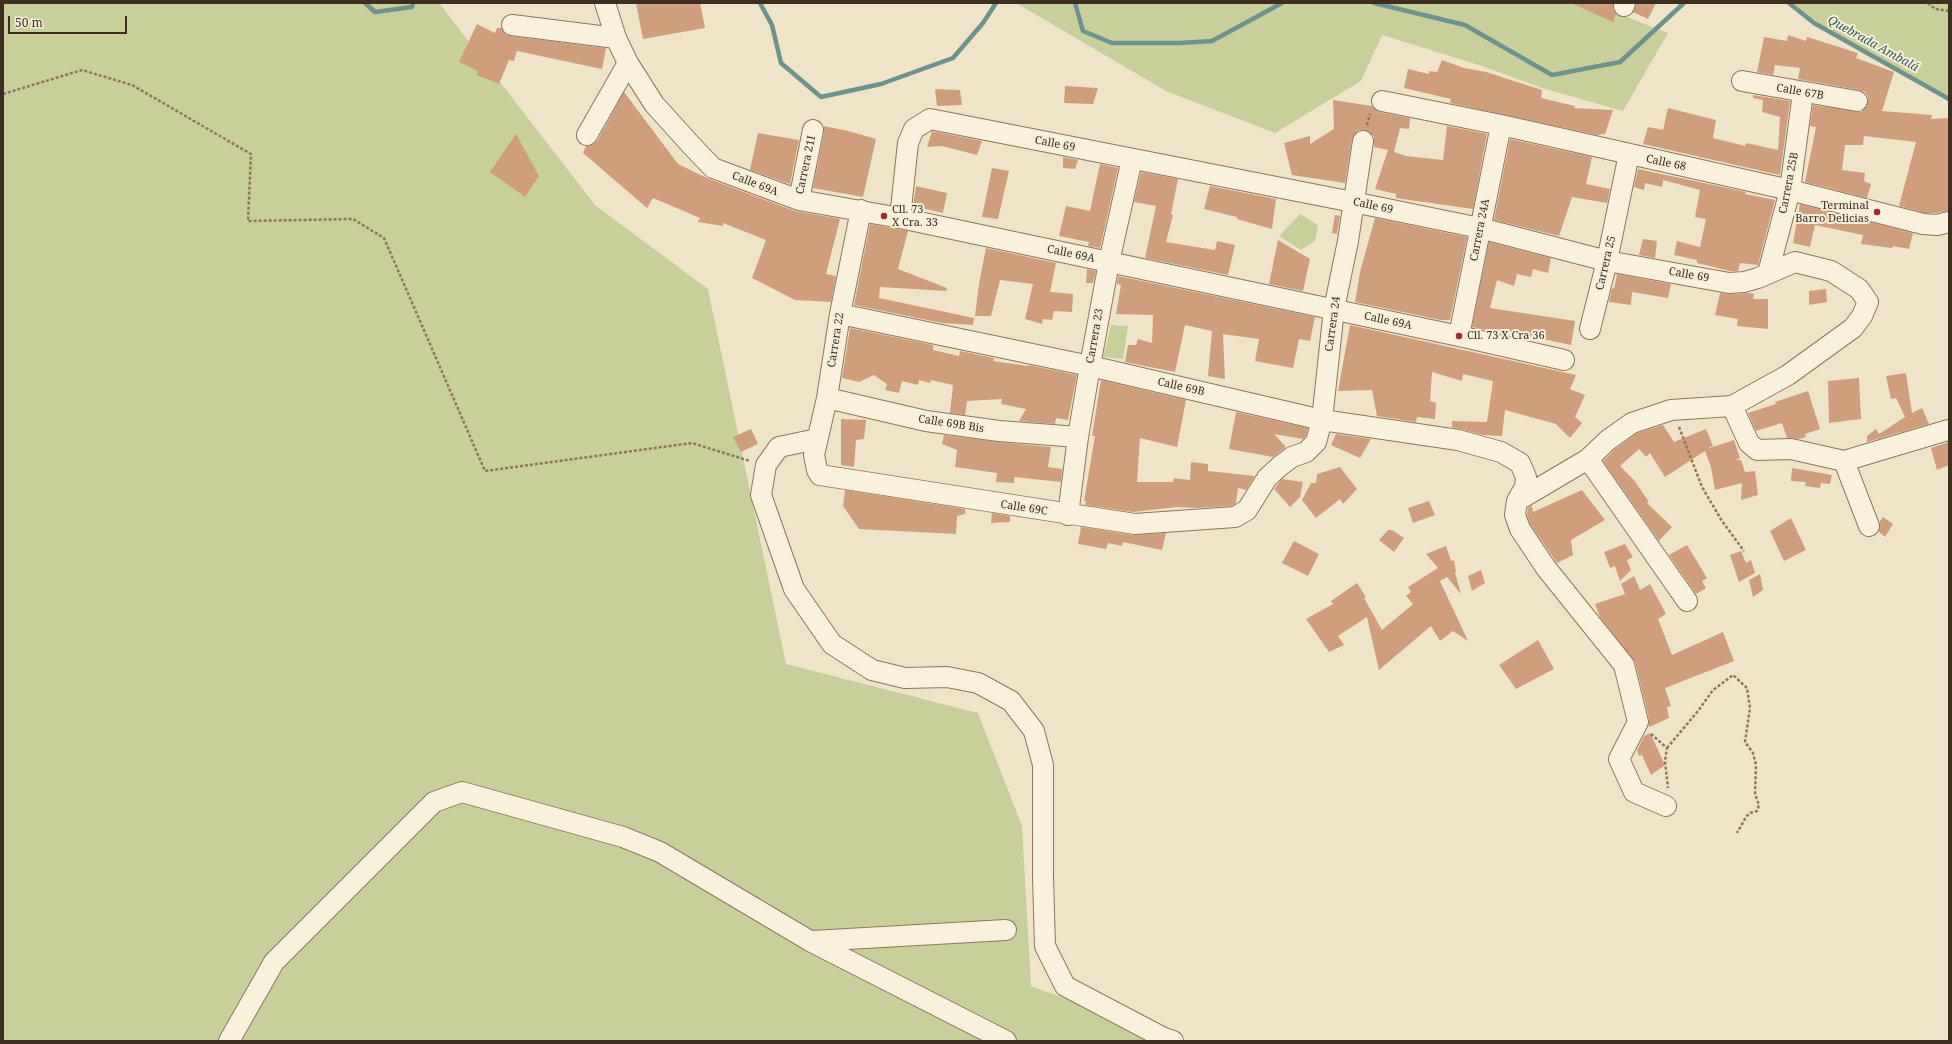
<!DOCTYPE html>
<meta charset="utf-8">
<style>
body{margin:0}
#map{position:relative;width:1952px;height:1044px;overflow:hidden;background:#f0e4c8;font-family:"Noto Serif",serif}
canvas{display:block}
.frame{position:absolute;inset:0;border:4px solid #3d2e20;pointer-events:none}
.scale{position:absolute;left:8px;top:16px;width:119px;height:18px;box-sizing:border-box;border:2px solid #3d2e20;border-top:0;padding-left:5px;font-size:12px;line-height:14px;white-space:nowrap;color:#3d2e20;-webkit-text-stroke:3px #f7eed8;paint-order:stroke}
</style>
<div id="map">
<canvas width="1952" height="1044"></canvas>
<div class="frame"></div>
<div class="scale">50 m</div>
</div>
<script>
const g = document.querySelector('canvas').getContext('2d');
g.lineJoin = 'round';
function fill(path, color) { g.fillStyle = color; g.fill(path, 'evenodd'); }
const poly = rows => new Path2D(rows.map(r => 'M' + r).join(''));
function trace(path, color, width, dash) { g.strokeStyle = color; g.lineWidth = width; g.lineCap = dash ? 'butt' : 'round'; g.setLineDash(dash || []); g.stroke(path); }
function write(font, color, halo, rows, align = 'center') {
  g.font = font + ' "Noto Serif",serif'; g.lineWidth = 4; g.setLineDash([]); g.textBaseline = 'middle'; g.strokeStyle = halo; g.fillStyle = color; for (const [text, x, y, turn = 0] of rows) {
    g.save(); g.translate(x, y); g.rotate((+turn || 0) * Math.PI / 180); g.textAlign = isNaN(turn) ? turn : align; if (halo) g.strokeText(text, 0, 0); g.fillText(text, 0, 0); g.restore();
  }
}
fill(poly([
 [3,3,439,3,595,205,708,289,786,664,978,713,1022,826,1031,986,1183,1041,3,1041],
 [1016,3,1591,3,1668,33,1623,111,1542,88,1482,66,1382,35,1361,81,1275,133,1166,91],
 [1790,3,1949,3,1949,99,1817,24],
 [1300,214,1318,225,1315,241,1301,250,1279,236],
 [1111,325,1128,326,1123,359,1103,357]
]), '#c9cf9b');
trace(poly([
 [365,3,375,12,412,7,413,3],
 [760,3,772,25,781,63,821,97,881,84,953,58,983,23,996,3],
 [1075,3,1083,31,1112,43,1180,43,1212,41,1282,3],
 [1374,3,1465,25,1552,75,1620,62,1684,3],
 [1789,3,1814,23,1949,99]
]), '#6f938a', 4.5);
fill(poly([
 [636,3,700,3,705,28,643,39],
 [1571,3,1613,3,1613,9,1616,14,1613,22],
 [1636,3,1656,3,1648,19,1633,12],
 [477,24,495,33,497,28,501,28,505,34,511,36,606,48,602,69,517,51,514,61,509,60,499,84,477,75,478,71,459,62],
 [1788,35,1806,41,1807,37,1858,53,1856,58,1894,72,1882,111,1932,115,1931,119,1949,118,1949,211,1936,213,1925,213,1899,206,1916,142,1864,136,1863,145,1845,145,1842,170,1865,173,1864,181,1871,184,1867,198,1805,182,1816,127,1810,126,1813,105,1861,112,1866,108,1868,97,1865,92,1859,90,1798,79,1800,68,1775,65,1773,75,1757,72,1764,37,1787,41],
 [1442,60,1464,68,1486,72,1542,90,1541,98,1575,106,1574,108,1613,110,1605,134,1597,135,1450,103,1451,99,1404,88,1408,69,1429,74,1429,71,1437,72],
 [1065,86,1098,88,1093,104,1064,103],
 [935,89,960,90,962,105,937,106],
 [624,92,678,164,709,179,795,211,840,219,826,274,836,276,831,302,795,300,752,278,766,240,723,223,723,226,698,222,700,218,653,198,647,208,583,153,586,146,592,145,597,141],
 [1753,95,1790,101,1780,175,1643,144,1648,127,1663,130,1668,108,1716,120,1713,138,1745,146,1746,143,1778,150,1780,117,1762,112,1763,100,1753,98],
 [1333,100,1372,106,1379,112,1410,118,1409,129,1400,128,1394,152,1406,156,1443,160,1447,126,1487,134,1473,209,1396,198,1396,194,1375,189,1388,150,1374,147,1374,136,1365,130,1358,130,1352,139,1345,183,1292,175,1284,143,1310,136,1310,144,1334,129],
 [824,126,848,131,876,139,863,197,813,188,824,132],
 [932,131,982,141,977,155,942,146,927,147],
 [758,133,799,140,790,184,750,170],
 [516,134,539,176,525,197,490,172],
 [1510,139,1592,157,1586,184,1610,189,1607,203,1572,197,1559,236,1494,220],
 [1063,157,1078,160,1075,169,1063,168],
 [1100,164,1118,168,1100,248,1088,246,1089,242,1059,236,1066,206,1090,211],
 [992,168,1009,171,998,219,982,217],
 [1638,169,1746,192,1745,194,1775,200,1758,265,1740,263,1738,271,1730,271,1697,263,1697,260,1674,255,1677,241,1700,247,1706,219,1695,217,1700,190,1663,180,1662,187,1645,183,1644,190,1634,187],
 [1141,172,1178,179,1171,214,1173,215,1166,242,1215,250,1217,241,1235,245,1228,275,1145,258,1156,206,1134,202],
 [916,186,947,193,943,213,913,206],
 [1210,186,1276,199,1272,229,1237,219,1237,217,1204,209],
 [1800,204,1913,233,1909,249,1893,246,1892,248,1861,244,1863,235,1815,225,1810,247,1793,243],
 [1335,215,1340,216,1337,234,1332,233],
 [1375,218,1467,237,1450,320,1441,320,1355,302,1360,272],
 [870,224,908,231,898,269,947,288,946,291,880,287,879,298,974,318,973,325,942,323,854,305],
 [1643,239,1657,241,1655,258,1639,255],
 [1278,240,1310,259,1303,291,1269,284],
 [1489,242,1551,258,1548,273,1533,269,1531,277,1517,274,1514,286,1497,280,1490,308,1575,321,1571,345,1496,329,1495,332,1472,327],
 [986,248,1056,263,1050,292,1073,294,1072,312,1054,311,1052,320,1043,319,1042,324,1025,319,1033,284,1000,280,991,316,975,316,979,284],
 [1087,269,1096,271,1093,283,1086,283],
 [1617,274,1671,284,1668,298,1632,292,1631,305,1609,302,1612,288,1614,289],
 [1118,276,1315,317,1310,341,1299,339,1293,368,1255,361,1259,339,1223,334,1225,379,1208,376,1212,331,1185,325,1175,372,1125,362,1128,345,1136,345,1138,339,1152,343,1153,315,1116,314,1121,285,1117,284],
 [1826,289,1827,302,1809,305,1809,291],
 [1720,293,1730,294,1749,293,1754,294,1753,299,1768,299,1768,329,1737,326,1738,319,1715,315],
 [1350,325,1576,375,1570,389,1585,395,1575,417,1582,423,1570,438,1556,424,1505,410,1502,436,1483,435,1452,427,1452,421,1487,422,1493,381,1463,374,1462,381,1432,372,1430,401,1436,403,1435,419,1417,417,1416,422,1377,416,1372,390,1338,391],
 [850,328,933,345,933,350,959,356,960,351,994,358,993,361,1027,366,1028,365,1077,375,1068,420,1056,418,1055,424,1019,421,1026,409,1001,404,1002,399,967,401,965,415,950,413,953,385,931,380,930,383,919,380,918,385,902,381,899,393,885,390,887,384,874,375,859,382,842,378],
 [1906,373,1912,413,1922,408,1929,424,1867,442,1867,436,1876,429,1879,434,1905,417,1896,398,1891,399,1886,376],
 [1859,378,1861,419,1829,423,1828,381],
 [1101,380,1186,400,1177,447,1140,438,1137,482,1173,482,1174,478,1190,480,1191,462,1208,464,1208,471,1255,476,1246,490,1238,488,1236,503,1232,506,1197,508,1177,507,1133,512,1085,505,1086,501,1084,501,1095,436,1092,436],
 [1808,391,1820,429,1805,434,1806,437,1799,439,1787,438,1782,423,1756,431,1748,413,1776,404,1775,402],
 [1236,412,1308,428,1306,436,1303,439,1274,434,1286,447,1273,457,1229,449],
 [841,419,866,420,864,439,856,440,854,467,841,465],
 [1663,425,1674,442,1706,429,1713,446,1707,449,1734,440,1740,458,1736,460,1741,460,1745,472,1755,471,1758,495,1741,500,1742,483,1715,490,1711,467,1705,451,1665,477,1650,453,1646,457,1639,449,1620,466,1634,480,1649,502,1647,503,1672,527,1659,541,1603,461,1615,449,1637,433],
 [751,429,758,444,741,452,733,437],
 [1336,434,1371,439,1360,458,1331,445],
 [944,435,998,442,1051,447,1048,467,1062,469,1061,482,1014,477,1014,483,996,482,997,473,955,467,957,450,942,444],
 [1949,442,1949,465,1937,470,1931,448],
 [1340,467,1357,489,1343,504,1340,499,1316,518,1302,500,1311,483,1316,483,1317,474],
 [1792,468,1832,475,1830,484,1821,483,1820,488,1805,486,1806,482,1791,481],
 [1282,479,1303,482,1300,497,1290,507,1274,489],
 [845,490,965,509,965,514,957,516,956,534,859,529,843,506],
 [1582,490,1605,520,1571,540,1573,555,1557,563,1530,524,1527,514,1528,508,1532,506,1533,512],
 [1429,501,1435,515,1413,523,1408,508],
 [992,513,1010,516,1010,522,991,523],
 [1883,517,1893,524,1885,537,1879,532,1880,521],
 [1791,518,1806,550,1784,561,1770,531],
 [1081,527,1133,535,1166,533,1162,550,1123,542,1122,546,1108,543,1106,549,1078,544],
 [1388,530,1392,530,1404,538,1394,552,1379,540],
 [1294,541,1319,554,1308,576,1282,563],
 [1625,544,1633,557,1627,560,1631,570,1620,581,1615,566,1610,568,1604,552],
 [1687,545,1707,578,1702,581,1706,588,1696,594,1669,555],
 [1446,546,1451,561,1454,560,1456,572,1455,573,1461,594,1447,577,1440,581,1468,641,1453,631,1440,641,1431,626,1379,670,1367,617,1338,636,1344,645,1329,652,1306,619,1333,604,1331,601,1357,583,1366,597,1364,598,1382,630,1413,604,1406,596,1411,592,1408,587,1438,568,1426,554],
 [1741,551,1746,563,1751,560,1755,573,1739,582,1730,555],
 [1481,570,1485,583,1472,591,1468,576],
 [1760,574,1763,590,1753,597,1749,580],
 [1634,576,1640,590,1650,584,1666,614,1658,619,1672,655,1723,632,1734,661,1665,688,1671,706,1667,707,1669,718,1649,727,1649,719,1635,662,1600,617,1595,604,1625,594,1621,584],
 [1538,640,1554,669,1516,689,1499,665],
 [1650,733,1665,765,1651,775,1642,755,1639,756,1637,750,1644,736]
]), '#cf9f7d');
const minor = poly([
 [605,3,616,38,628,63,654,104,691,145,713,168,799,200,900,218,1109,262,1459,336,1564,360],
 [1624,6,1625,3],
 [512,25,616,38],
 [1742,81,1857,101],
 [1382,101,1501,125,1790,190,1923,224,1937,225,1949,222],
 [587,135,628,63],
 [799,200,813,130],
 [861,210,840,314,827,398,814,455,817,470,820,475,1135,524,1235,517,1247,510,1267,478,1280,466,1292,457,1306,452,1316,442,1322,420,1334,309,1348,241,1363,141],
 [900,218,908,143,914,129,930,119,1353,202,1480,228,1607,261,1729,283,1744,282,1758,278,1795,262,1831,271,1859,289,1868,302,1862,316,1853,328,1788,375,1732,406,1671,410,1632,423,1608,440,1588,459,1517,501],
 [1768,273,1790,190,1803,93],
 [840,314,1090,366,1322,420,1458,440,1501,452,1520,463,1526,477,1525,487,1517,501,1515,515,1520,529,1546,568,1624,665,1638,722,1619,759,1634,792,1666,806],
 [1590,329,1607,261,1629,154],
 [1459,336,1501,125],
 [827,398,926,421,999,431,1078,437],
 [1732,406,1749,443,1757,450,1791,449,1844,461,1948,430],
 [817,439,779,447,766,465,761,495,794,589,832,644,872,670,905,678,947,677,978,683,1011,701,1034,731,1043,765,1043,878,1045,946,1065,986,1164,1038,1173,1041],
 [1588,459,1687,601],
 [1844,461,1869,526],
 [1068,515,1078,437,1090,366,1109,262,1132,159],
 [812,941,1006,930],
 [229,1041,274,962,434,802,462,792,623,837,660,852,810,941,1006,1041]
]);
trace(minor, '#8d765c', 22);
trace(poly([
 [1928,3,1935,9,1949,11],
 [3,94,82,70,132,85,251,154,248,221,353,219,384,238,485,471,692,443,750,461],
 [1367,125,1370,114],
 [1679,427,1702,487,1722,521,1744,551],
 [1651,734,1667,748,1665,761,1668,788],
 [1667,748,1698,711,1713,690,1733,675,1747,688,1750,708,1745,742,1753,753,1756,765,1755,794,1759,805,1757,811,1750,813,1746,817,1737,833]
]), '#8d765c', 2.5, [3, 2]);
trace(minor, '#faf1dc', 20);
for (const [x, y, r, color] of [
 [1877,212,4,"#9e2a2b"],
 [884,216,4,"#9e2a2b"],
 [1459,336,4,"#9e2a2b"]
]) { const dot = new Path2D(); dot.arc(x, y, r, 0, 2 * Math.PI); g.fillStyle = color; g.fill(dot); trace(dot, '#f7eed8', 1.5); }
write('11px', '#3d2e20', '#f7eed8', [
 ["Calle 67B",1800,92,10],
 ["Calle 69",1055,144,11],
 ["Calle 68",1666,163,12],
 ["Carrera 21I",806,165,-78],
 ["Carrera 25B",1789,183,-79],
 ["Calle 69A",755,184,21],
 ["Calle 69",1373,206,12],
 ["Carrera 24A",1480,230,-79],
 ["Calle 69A",1071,254,12],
 ["Carrera 25",1606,263,-77],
 ["Calle 69",1689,275,10],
 ["Calle 69A",1388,321,12],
 ["Carrera 24",1333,324,-82],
 ["Carrera 23",1095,336,-80],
 ["Carrera 22",836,340,-81],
 ["Calle 69B",1181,387,13],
 ["Calle 69B Bis",951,424,9],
 ["Calle 69C",1024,508,9]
]);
write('11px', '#3d2e20', '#f7eed8', [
 ["Terminal",1869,206,"right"],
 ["Barro Delicias",1869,219,"right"],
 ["Cll. 73",892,210],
 ["X Cra. 33",892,223],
 ["Cll. 73 X Cra 36",1467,336]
], 'left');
write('italic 12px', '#2f5d5a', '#f7eed8', [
 ["Quebrada Ambalá",1873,44,29]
]);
</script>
